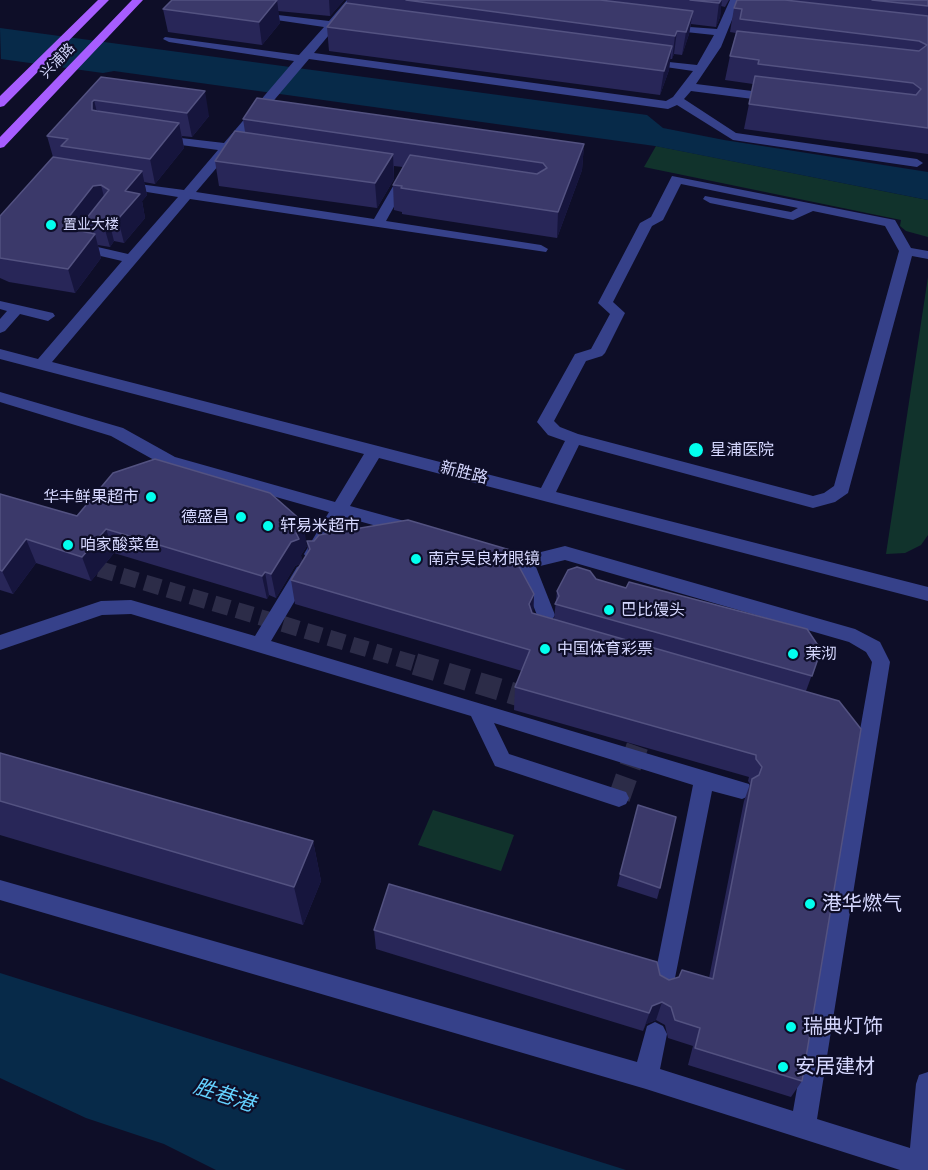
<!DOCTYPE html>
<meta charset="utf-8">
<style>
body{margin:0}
canvas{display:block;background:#0e0e28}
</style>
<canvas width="928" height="1170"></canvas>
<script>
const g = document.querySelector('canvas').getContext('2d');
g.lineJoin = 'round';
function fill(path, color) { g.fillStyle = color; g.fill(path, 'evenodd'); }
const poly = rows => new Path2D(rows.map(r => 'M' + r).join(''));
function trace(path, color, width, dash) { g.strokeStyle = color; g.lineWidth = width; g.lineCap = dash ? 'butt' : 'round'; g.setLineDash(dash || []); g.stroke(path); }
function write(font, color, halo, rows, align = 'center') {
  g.font = font + ' "IBM Plex Sans","Noto Sans SC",sans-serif'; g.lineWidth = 4.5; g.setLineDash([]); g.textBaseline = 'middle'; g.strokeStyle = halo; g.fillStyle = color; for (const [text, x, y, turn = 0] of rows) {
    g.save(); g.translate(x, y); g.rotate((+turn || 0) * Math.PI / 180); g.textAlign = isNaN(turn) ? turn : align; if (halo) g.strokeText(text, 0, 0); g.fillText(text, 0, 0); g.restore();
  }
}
fill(poly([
 [656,146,928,200,928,237,906,231,900,226,901,220,644,167],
 [928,277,928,535,921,545,905,553,886,554],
 [433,810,514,835,501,871,418,845]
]), '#11332c');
fill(poly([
 [0,28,647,115,663,128,724,140,928,172,928,200,655,146,114,71,103,73,1,59],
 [0,973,626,1170,216,1170,164,1144,86,1118,0,1078]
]), '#072a49');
trace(poly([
 [76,562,420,665]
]), '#2c2c48', 16, [16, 8]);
trace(poly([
 [415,664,538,701],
 [619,798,642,733,631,729]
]), '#2c2c48', 22, [22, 11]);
fill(poly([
 [347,0,358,0,314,53,666,101,673,97,693,71,645,64,641,63,641,59,697,65,714,35,667,30,661,27,663,25,717,29,730,0,740,0,721,47,696,84,776,94,782,98,776,102,691,91,684,99,736,133,917,159,923,163,917,167,733,140,677,105,668,109,309,59,236,145,240,146,240,152,230,152,196,192,374,219,399,176,405,172,411,176,386,221,541,245,548,249,546,252,190,199,52,362,541,488,565,441,548,435,537,422,575,354,591,349,610,314,598,303,640,223,651,217,672,176,895,220,911,248,928,251,928,259,912,256,848,493,835,502,813,508,579,445,556,492,928,587,928,601,379,458,350,506,419,525,422,530,419,535,413,536,344,517,319,559,313,561,307,559,304,554,329,512,163,465,111,436,0,402,0,392,123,428,175,457,335,502,364,454,0,359,0,349,38,359,122,261,75,250,73,247,78,240,88,240,89,245,128,254,178,197,116,187,116,181,184,190,218,150,159,142,155,141,155,135,224,143,294,61,169,42,163,39,165,37,299,55,324,27,256,17,251,14,252,12,329,21,347,0],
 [681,184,798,208,791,212,705,196,703,199,710,203,793,220,813,211,885,226,899,251,834,486,824,493,813,496,578,434,560,427,554,421,586,361,602,356,605,353,625,313,613,302,652,226,663,220,681,184],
 [0,301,53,313,55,316,48,321,20,314,5,331,0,333,0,319,7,311,0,309,0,301],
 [565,546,855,629,880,642,890,662,817,1119,910,1148,916,1084,919,1075,928,1072,928,1170,900,1170,646,1089,0,900,0,880,637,1062,647,1026,655,1022,663,1026,667,1034,660,1069,793,1111,872,662,866,652,849,642,565,560,536,567,555,615,549,625,556,632,554,637,547,639,531,634,529,629,537,615,518,568,488,559,485,554,488,549,494,547,525,556,565,546],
 [303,565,309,567,312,572,271,641,749,784,752,790,749,796,742,799,712,791,672,993,664,996,656,993,653,985,693,785,494,723,509,754,626,792,629,798,626,804,619,807,495,766,471,716,131,614,102,615,0,650,0,635,101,601,131,600,255,636,297,567,303,565]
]), '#36418a');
fill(poly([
 [98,0,109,0,4,106,0,107,0,96,98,0],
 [132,0,143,0,4,147,0,148,0,137,132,0]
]), '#a75dff');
fill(poly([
 [172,0,344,0,330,16,278,11,280,23,262,45,168,32,163,9],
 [347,0,729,0,725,7,721,6,720,17,716,27,691,24,689,34,682,55,674,54,672,59,670,59,669,70,660,95,329,51,327,27,347,3],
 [737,0,928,0,928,154,744,129,753,84,725,80,730,56,736,33,730,32,734,8],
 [101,77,209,116,192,137,182,136,184,148,155,184,144,182,147,195,142,201,145,218,124,243,114,241,110,247,98,245,101,258,75,293,9,282,0,278,0,216,53,157,47,136],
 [88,225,90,233,83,231],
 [243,119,584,144,582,170,557,238,402,214,402,212,394,210,393,185,403,167,394,166,394,179,377,208,219,186,215,161,245,132],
 [0,494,77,516,307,546,301,555,302,563,308,553,307,541,534,594,533,613,554,619,557,591,596,579,821,650,806,691,802,1081,791,1097,688,1065,693,1046,668,1038,665,1025,656,1020,646,1024,643,1031,376,949,374,930,660,975,669,980,709,978,744,801,750,784,748,781,749,777,514,710,515,687,522,671,295,604,291,580,302,563,295,566,276,598,269,595,267,599,114,553,91,581,36,563,13,594,0,590],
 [0,753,313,841,321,881,303,925,0,835],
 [620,874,660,888,657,899,617,886]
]), '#282658');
fill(poly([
 [277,0,280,23,262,45,259,22],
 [329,0,344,0,330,16],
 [721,0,722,0,720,17,716,27,719,3],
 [693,11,689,34,682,55,686,32],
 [677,31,674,54,672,59,675,36],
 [672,46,669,70,660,95,664,71],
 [205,91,209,116,192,137,187,113],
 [94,100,100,125,92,110,92,102],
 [179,123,184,148,155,184,150,159],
 [584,144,582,170,557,238,558,212],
 [393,154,394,179,377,208,375,183],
 [142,171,147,195,142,201,145,218,124,243,118,219,125,191],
 [101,185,107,209,86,219,88,225,71,247,64,223,93,186],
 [108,217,114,241,110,247,103,223],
 [95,234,101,258,75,293,68,269],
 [303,522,307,546,301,555,302,563,295,566,276,598,271,574],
 [106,529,114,553,91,581,82,557],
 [26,539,36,563,13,594,2,571],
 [265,572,269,595,267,599,262,576],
 [534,594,533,618,529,604],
 [313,841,321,881,303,925,294,887],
 [662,1002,656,1020,646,1024,643,1031,652,1006]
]), '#16153d');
const building = poly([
 [172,0,277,0,259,22,163,9,172,0],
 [406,0,600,0,693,11,686,32,677,31,675,36,406,0],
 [690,0,721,0,719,3,690,0],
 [737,0,785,0,928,16,928,128,749,104,755,76,916,95,921,89,913,83,758,64,759,60,730,56,737,31,919,51,927,45,919,41,740,19,742,9,734,8,737,0],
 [872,0,928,0,928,6,872,0],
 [346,3,672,46,664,71,327,27,346,3],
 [101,77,205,91,187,113,94,100,92,102,92,110,97,111,179,123,150,159,61,146,68,139,47,136,101,77],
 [257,98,584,144,558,212,401,188,402,186,393,185,410,155,537,174,547,168,543,163,243,119,257,98],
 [235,131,393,154,375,183,215,161,235,131],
 [53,157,142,171,125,191,140,194,118,219,108,217,103,223,86,219,109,190,101,185,93,186,64,223,67,228,95,234,68,269,0,258,0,216,53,157],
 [155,459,270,493,303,522,296,533,299,539,291,542,271,574,265,572,262,576,106,529,82,557,26,539,2,571,0,570,0,494,77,516,113,473,155,459],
 [408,520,510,550,534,594,529,604,532,613,839,701,861,729,802,1081,695,1048,700,1028,675,1020,671,1007,662,1002,652,1006,649,1013,374,930,389,884,657,962,660,975,669,980,679,977,682,970,713,979,752,779,759,775,762,767,756,759,756,755,515,687,530,650,291,580,310,549,307,541,314,541,319,535,408,520],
 [577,567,590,571,596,579,626,588,629,582,807,629,821,650,812,676,555,604,559,596,557,591,568,570,577,567],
 [0,753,313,841,294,887,0,801,0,753],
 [638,805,676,817,660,888,620,874,638,805]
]);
fill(building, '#3b396a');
trace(building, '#535281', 1.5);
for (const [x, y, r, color] of [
 [51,225,6,"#02ffee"],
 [696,450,8,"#02ffee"],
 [151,497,6,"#02ffee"],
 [241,517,6,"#02ffee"],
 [268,526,6,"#02ffee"],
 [68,545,6,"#02ffee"],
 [416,559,6,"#02ffee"],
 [609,610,6,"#02ffee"],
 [545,649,6,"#02ffee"],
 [793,654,6,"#02ffee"],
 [810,904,6,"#02ffee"],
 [791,1027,6,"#02ffee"],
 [783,1067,6,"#02ffee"]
]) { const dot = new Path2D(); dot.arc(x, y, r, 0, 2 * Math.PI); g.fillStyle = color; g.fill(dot); trace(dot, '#0e0e28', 2); }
write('14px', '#d6d8ff', '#0e0e28', [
 ["兴浦路",58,61,-46]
]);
write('14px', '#d6d8ff', '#0e0e28', [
 ["置业大楼",63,225]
], 'left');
write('16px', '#d6d8ff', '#0e0e28', [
 ["星浦医院",710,450],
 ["华丰鲜果超市",139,497,"right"],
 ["德盛昌",229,517,"right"],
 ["轩易米超市",280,526],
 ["咱家酸菜鱼",80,545],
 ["南京吴良材眼镜",428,559],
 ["巴比馒头",621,610],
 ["中国体育彩票",557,649],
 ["茉沏",805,654]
], 'left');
write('16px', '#d6d8ff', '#0e0e28', [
 ["新胜路",464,473,14]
]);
write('20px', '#d6d8ff', '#0e0e28', [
 ["港华燃气",822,904],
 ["瑞典灯饰",803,1027],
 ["安居建材",795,1067]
], 'left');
write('italic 21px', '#64d1ff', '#0e0e28', [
 ["胜巷港",224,1096,18]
]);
</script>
